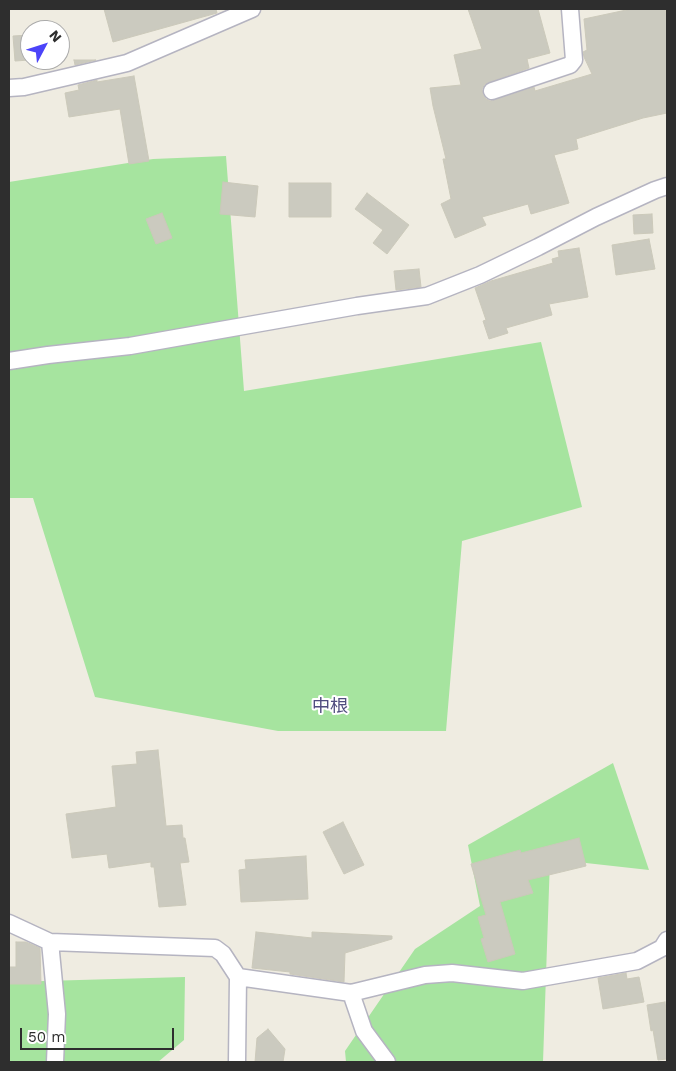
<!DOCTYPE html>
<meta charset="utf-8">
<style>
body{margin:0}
#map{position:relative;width:676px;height:1071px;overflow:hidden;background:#efece1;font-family:"Work Sans",sans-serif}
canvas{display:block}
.frame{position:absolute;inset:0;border:10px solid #2e2e2e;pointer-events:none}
.north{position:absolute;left:20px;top:20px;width:50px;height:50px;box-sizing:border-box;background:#fff;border:1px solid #ababab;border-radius:50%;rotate:50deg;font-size:14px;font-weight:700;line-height:20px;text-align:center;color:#2e2e2e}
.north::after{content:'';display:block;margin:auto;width:18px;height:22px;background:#4c44f9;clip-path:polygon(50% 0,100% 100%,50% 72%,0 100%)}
.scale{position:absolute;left:20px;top:1028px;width:154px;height:22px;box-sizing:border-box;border:2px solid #2e2e2e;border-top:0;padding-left:6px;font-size:15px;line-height:18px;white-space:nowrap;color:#2e2e2e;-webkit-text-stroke:4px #fff;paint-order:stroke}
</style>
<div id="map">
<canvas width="676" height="1071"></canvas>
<div class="frame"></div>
<div class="north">N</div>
<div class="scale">50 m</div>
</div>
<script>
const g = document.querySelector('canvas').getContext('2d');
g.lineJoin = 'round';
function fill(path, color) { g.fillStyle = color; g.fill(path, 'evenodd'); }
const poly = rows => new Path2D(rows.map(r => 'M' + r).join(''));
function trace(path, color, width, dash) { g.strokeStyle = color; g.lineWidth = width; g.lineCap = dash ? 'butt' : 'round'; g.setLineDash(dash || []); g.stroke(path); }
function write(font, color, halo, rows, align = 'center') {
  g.font = font + ' "Work Sans","Noto Sans JP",sans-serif'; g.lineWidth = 4; g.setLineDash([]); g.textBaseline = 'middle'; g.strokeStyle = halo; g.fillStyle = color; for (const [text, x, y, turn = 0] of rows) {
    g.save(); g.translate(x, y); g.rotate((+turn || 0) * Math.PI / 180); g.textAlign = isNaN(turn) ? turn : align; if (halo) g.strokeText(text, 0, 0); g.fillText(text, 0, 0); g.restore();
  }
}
fill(poly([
 [226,156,244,391,541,342,582,507,462,541,446,731,278,731,95,697,33,498,9,498,9,182,153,159],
 [613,763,649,870,550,859,543,1062,346,1062,345,1051,415,949,480,906,468,845],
 [185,977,184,1040,158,1062,9,1062,9,982]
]), '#a6e49f');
const building = poly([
 [104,9,216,9,217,13,113,42,104,9],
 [468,9,538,9,550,53,527,59,529,68,485,84,482,89,483,95,486,99,490,101,534,87,535,91,592,74,584,57,583,52,587,50,584,19,631,9,665,9,667,18,667,113,643,118,576,139,578,149,554,155,569,203,531,214,528,204,482,217,486,225,455,238,441,204,451,199,443,159,446,159,433,106,430,88,461,85,454,55,482,49,468,9],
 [30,35,30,60,15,61,13,36,30,35],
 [74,60,96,60,75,65,74,60],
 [134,76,149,161,129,164,120,109,69,117,65,93,79,90,78,85,97,80,97,82,134,76],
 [223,182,258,186,255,217,220,214,223,182],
 [289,183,331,183,331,217,289,217,289,183],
 [367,193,409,225,387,254,373,243,383,230,355,209,367,193],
 [162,213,172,238,156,244,146,219,162,213],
 [652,214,653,233,634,234,633,215,652,214],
 [649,239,655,269,616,275,612,245,649,239],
 [579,248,588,297,549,304,552,315,506,328,508,333,489,339,483,321,486,320,475,288,491,281,553,263,552,259,559,257,558,251,579,248],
 [419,269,421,287,396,290,394,271,419,269],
 [158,750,166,826,182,825,183,838,185,838,189,862,180,863,186,905,159,907,154,867,151,867,151,862,109,868,107,854,72,858,66,814,116,807,112,766,137,764,136,752,158,750],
 [343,822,364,865,344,874,323,832,343,822],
 [579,838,586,866,528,880,533,893,500,902,515,954,488,962,481,939,484,938,478,917,486,915,471,864,520,850,521,853,579,838],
 [306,856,308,899,241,902,239,870,246,869,245,860,306,856],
 [256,932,312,938,312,932,392,936,392,939,345,953,344,982,290,974,290,972,252,968,256,932],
 [16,942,26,942,40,948,41,984,9,984,9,967,16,967,16,942],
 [626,973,627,979,639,977,644,1002,603,1009,598,978,626,973],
 [665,1002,667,1017,667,1059,658,1060,653,1030,651,1031,647,1005,665,1002],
 [268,1029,285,1049,283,1062,255,1062,257,1038,268,1029]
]);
fill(building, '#cbcabf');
trace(building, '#cbc9ba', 1);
const street = poly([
 [9,88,24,87,127,63,252,9],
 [492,91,570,65,574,60,570,9],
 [9,361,48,355,130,346,357,306,427,296,480,275,538,247,596,217,655,190,667,186],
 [9,923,50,942,215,948,223,954,238,977,237,1062],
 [50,942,57,1014,55,1062],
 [238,977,351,993,425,975,452,973,523,981,637,961,662,948,667,940],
 [351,993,364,1031,387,1062]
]);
trace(street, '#b5b4c1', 19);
trace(street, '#fff', 16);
write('18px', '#504d7f', '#fff', [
 ["中根",330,707]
]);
</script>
